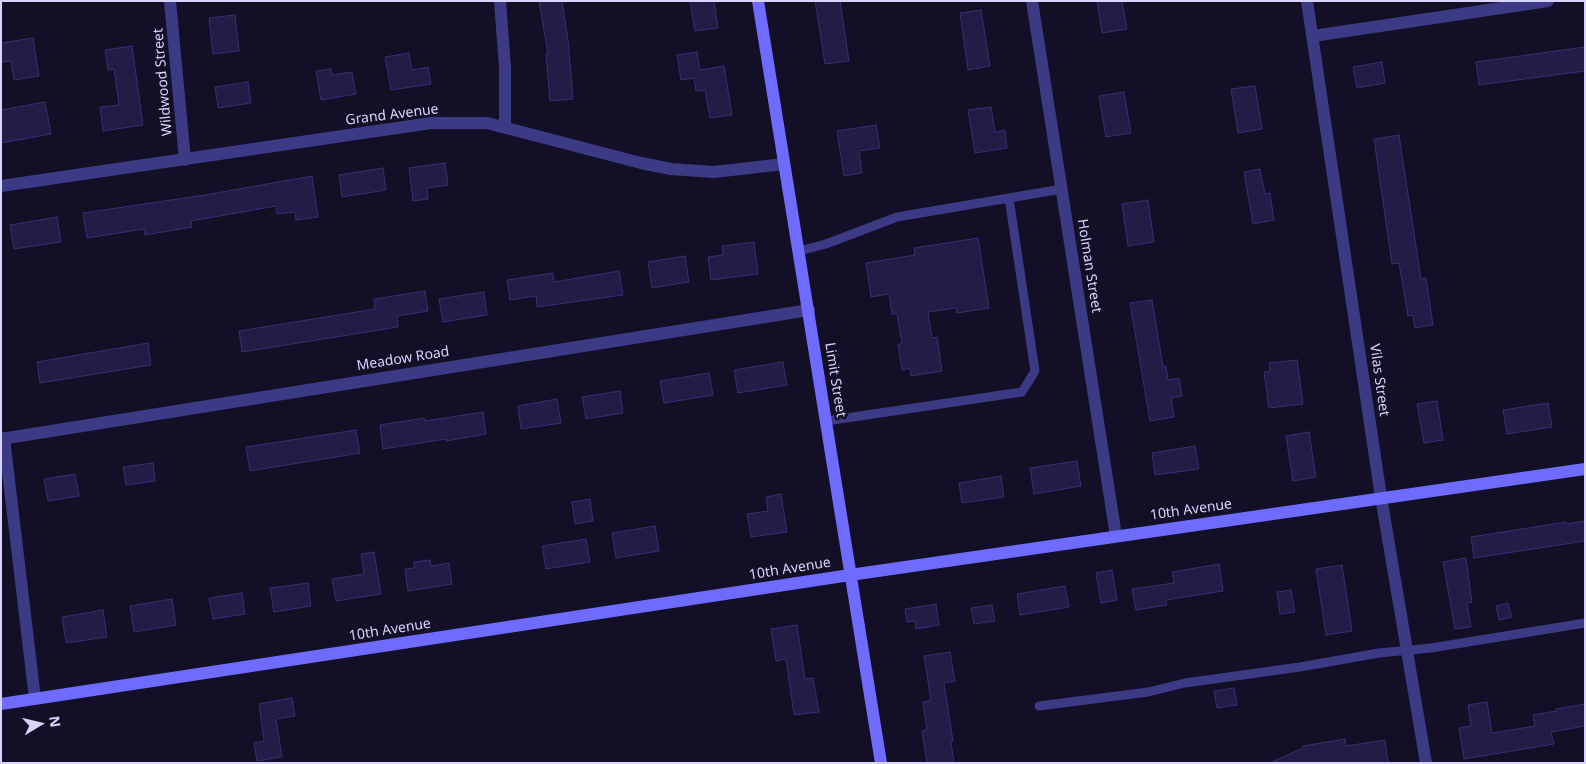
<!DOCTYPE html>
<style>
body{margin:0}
#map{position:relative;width:1586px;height:764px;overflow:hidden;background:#130f26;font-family:"Noto Sans",sans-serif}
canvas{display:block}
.frame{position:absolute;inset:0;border:2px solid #d9d4ff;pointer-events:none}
.north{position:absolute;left:15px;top:699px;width:50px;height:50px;-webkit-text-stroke:4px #130f26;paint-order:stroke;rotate:81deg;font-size:14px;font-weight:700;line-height:20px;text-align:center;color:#d9d4ff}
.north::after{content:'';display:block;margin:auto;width:18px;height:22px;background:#d9d4ff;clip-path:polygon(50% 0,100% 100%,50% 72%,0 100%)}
</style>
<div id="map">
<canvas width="1586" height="764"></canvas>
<div class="frame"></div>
<div class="north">N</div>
</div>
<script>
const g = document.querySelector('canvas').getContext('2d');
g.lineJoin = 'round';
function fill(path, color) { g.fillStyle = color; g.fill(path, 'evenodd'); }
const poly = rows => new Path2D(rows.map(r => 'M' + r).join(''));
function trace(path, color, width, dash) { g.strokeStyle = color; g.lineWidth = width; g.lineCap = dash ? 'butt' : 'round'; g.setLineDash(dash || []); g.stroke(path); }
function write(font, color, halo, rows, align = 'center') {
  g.font = font + ' "Noto Sans",sans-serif'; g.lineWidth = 5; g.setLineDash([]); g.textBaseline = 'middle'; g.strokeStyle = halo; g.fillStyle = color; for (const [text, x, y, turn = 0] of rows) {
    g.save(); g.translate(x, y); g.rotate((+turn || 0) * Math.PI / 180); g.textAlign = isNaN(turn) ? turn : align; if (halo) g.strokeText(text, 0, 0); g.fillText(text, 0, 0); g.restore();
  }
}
const building = poly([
 [539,1,562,1,568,40,573,99,550,101,546,54,548,54,539,1],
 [690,1,714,1,718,28,695,31,690,1],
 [815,1,840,1,849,61,825,64,815,1],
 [1097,1,1122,1,1127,29,1102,33,1097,1],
 [981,10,990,66,968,70,960,13,981,10],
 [235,15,239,51,213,54,209,18,235,15],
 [33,38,39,76,14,80,11,61,1,62,1,43,33,38],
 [132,46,143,125,103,131,100,107,119,105,114,69,108,70,105,50,132,46],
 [1585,47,1585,71,1479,85,1476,62,1585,47],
 [697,52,700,70,724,66,732,115,710,118,705,90,696,91,694,78,681,80,677,55,697,52],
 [409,53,412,70,428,67,431,84,391,90,385,57,409,53],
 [1382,62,1385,83,1357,88,1353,67,1382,62],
 [331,69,332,75,352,72,356,94,321,100,316,71,331,69],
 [248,82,251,103,218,108,215,87,248,82],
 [1255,86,1262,129,1238,133,1231,89,1255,86],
 [1124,92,1131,133,1106,137,1099,96,1124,92],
 [45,102,51,134,1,143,1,110,45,102],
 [991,107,995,132,1005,130,1007,148,975,153,968,110,991,107],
 [876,125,880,148,859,151,862,173,844,176,837,131,876,125],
 [1399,135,1421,279,1426,278,1433,325,1415,328,1413,315,1408,316,1399,263,1392,264,1374,139,1399,135],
 [445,163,448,185,427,188,428,199,413,201,409,168,445,163],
 [383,168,386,190,342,197,339,175,383,168],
 [1260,169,1265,194,1270,193,1274,220,1253,224,1244,172,1260,169],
 [312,176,318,217,296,220,295,212,277,214,276,206,191,221,192,227,145,235,144,229,87,238,83,213,205,195,312,176],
 [1148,200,1154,242,1128,246,1122,204,1148,200],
 [57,217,61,242,14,249,10,225,57,217],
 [978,238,989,308,957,313,956,308,928,312,932,338,937,337,942,371,911,376,910,368,902,370,898,344,902,344,897,314,892,314,889,294,871,297,866,263,915,255,914,248,978,238],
 [754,242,758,274,711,280,708,257,723,255,722,246,754,242],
 [685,256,689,282,652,288,648,262,685,256],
 [619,271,623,295,537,307,536,296,510,300,507,280,553,273,554,282,619,271],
 [425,291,428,311,397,316,398,327,242,352,239,331,375,309,374,299,425,291],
 [484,292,487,315,443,322,439,299,484,292],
 [1152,300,1163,367,1166,366,1168,380,1179,378,1182,396,1171,398,1174,417,1150,421,1130,303,1152,300],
 [148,343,151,365,40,383,37,362,148,343],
 [1297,360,1303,404,1269,408,1264,372,1270,371,1269,363,1297,360],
 [783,362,787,385,738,393,734,370,783,362],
 [709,373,713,395,664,403,660,381,709,373],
 [620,391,623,413,586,419,582,397,620,391],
 [557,399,561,423,521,429,518,406,557,399],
 [1437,401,1443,440,1424,443,1417,404,1437,401],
 [1548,403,1552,427,1507,434,1503,410,1548,403],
 [483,412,486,434,446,441,446,439,383,449,380,425,424,418,425,421,483,412],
 [356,430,360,453,250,471,246,447,356,430],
 [1309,432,1316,477,1293,481,1286,436,1309,432],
 [1195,446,1199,469,1155,475,1152,453,1195,446],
 [1077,461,1081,486,1034,494,1030,468,1077,461],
 [153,463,155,481,126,485,123,467,153,463],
 [75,474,79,496,48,501,44,479,75,474],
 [1001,476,1004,497,962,503,959,483,1001,476],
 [781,494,787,532,751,537,747,514,768,511,766,497,781,494],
 [590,499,593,521,575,524,572,502,590,499],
 [1585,521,1585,541,1474,558,1471,537,1566,522,1566,524,1585,521],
 [655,526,659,551,616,558,612,533,655,526],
 [586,539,590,562,546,569,542,546,586,539],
 [374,552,381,594,336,601,332,579,364,574,361,554,374,552],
 [1466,558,1472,602,1467,603,1471,627,1455,629,1443,562,1466,558],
 [430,560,431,566,449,563,452,584,408,591,405,569,414,568,414,562,430,560],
 [1219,564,1223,591,1166,600,1167,605,1136,610,1132,589,1174,583,1172,572,1219,564],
 [1342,565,1352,631,1326,635,1316,569,1342,565],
 [1112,570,1117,600,1101,603,1096,573,1112,570],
 [308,583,311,606,274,612,270,588,308,583],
 [1065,586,1069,607,1020,615,1017,594,1065,586],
 [1291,590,1295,612,1280,614,1277,592,1291,590],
 [242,593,245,614,213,619,209,598,242,593],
 [172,599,176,625,134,632,130,606,172,599],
 [1508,603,1512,617,1499,620,1496,606,1508,603],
 [936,604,939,625,916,629,915,621,907,622,905,609,936,604],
 [992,605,995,621,974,624,971,608,992,605],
 [103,610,107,637,66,643,62,617,103,610],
 [797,625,805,679,813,678,819,712,794,715,786,659,776,661,771,629,797,625],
 [950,652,955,681,944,683,953,741,951,742,954,763,927,763,922,731,927,730,923,702,931,700,924,656,950,652],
 [1234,688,1237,705,1217,708,1214,691,1234,688],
 [292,698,295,716,276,719,282,757,257,761,254,743,264,741,259,704,292,698],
 [1487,702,1492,733,1535,726,1533,715,1556,711,1556,709,1585,704,1585,726,1551,732,1554,744,1464,759,1459,728,1471,726,1468,705,1487,702],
 [1345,739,1346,746,1385,740,1388,763,1270,763,1303,748,1303,746,1345,739]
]);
fill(building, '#241b47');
trace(building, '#3b2d73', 1);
trace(poly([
 [799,251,826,244,897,217,1062,189],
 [826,421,1022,392,1035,371,1009,198],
 [1039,706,1148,692,1185,683,1300,667,1379,653,1431,648,1585,623]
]), '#3d3a85', 9);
trace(poly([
 [170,1,185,160],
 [500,1,505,68,505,128],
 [1032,1,1116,536],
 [1307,1,1381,497,1426,763],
 [1313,36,1548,1],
 [1,186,431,123,487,123,641,163,671,169,714,172,784,164],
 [4,438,35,699],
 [1,439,809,310]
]), '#3d3a85', 12);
trace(poly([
 [758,1,881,763],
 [1,704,850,575,1585,469]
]), '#6f6bff', 12);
write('14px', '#d9d4ff', '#130f26', [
 ["Wildwood Street",163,82,-95],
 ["Grand Avenue",392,115,-7],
 ["Holman Street",1089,266,81],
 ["Meadow Road",403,359,-9],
 ["Limit Street",835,380,81],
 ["Vilas Street",1379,380,82],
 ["10th Avenue",1191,510,-8],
 ["10th Avenue",790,569,-9],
 ["10th Avenue",390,630,-9]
]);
</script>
